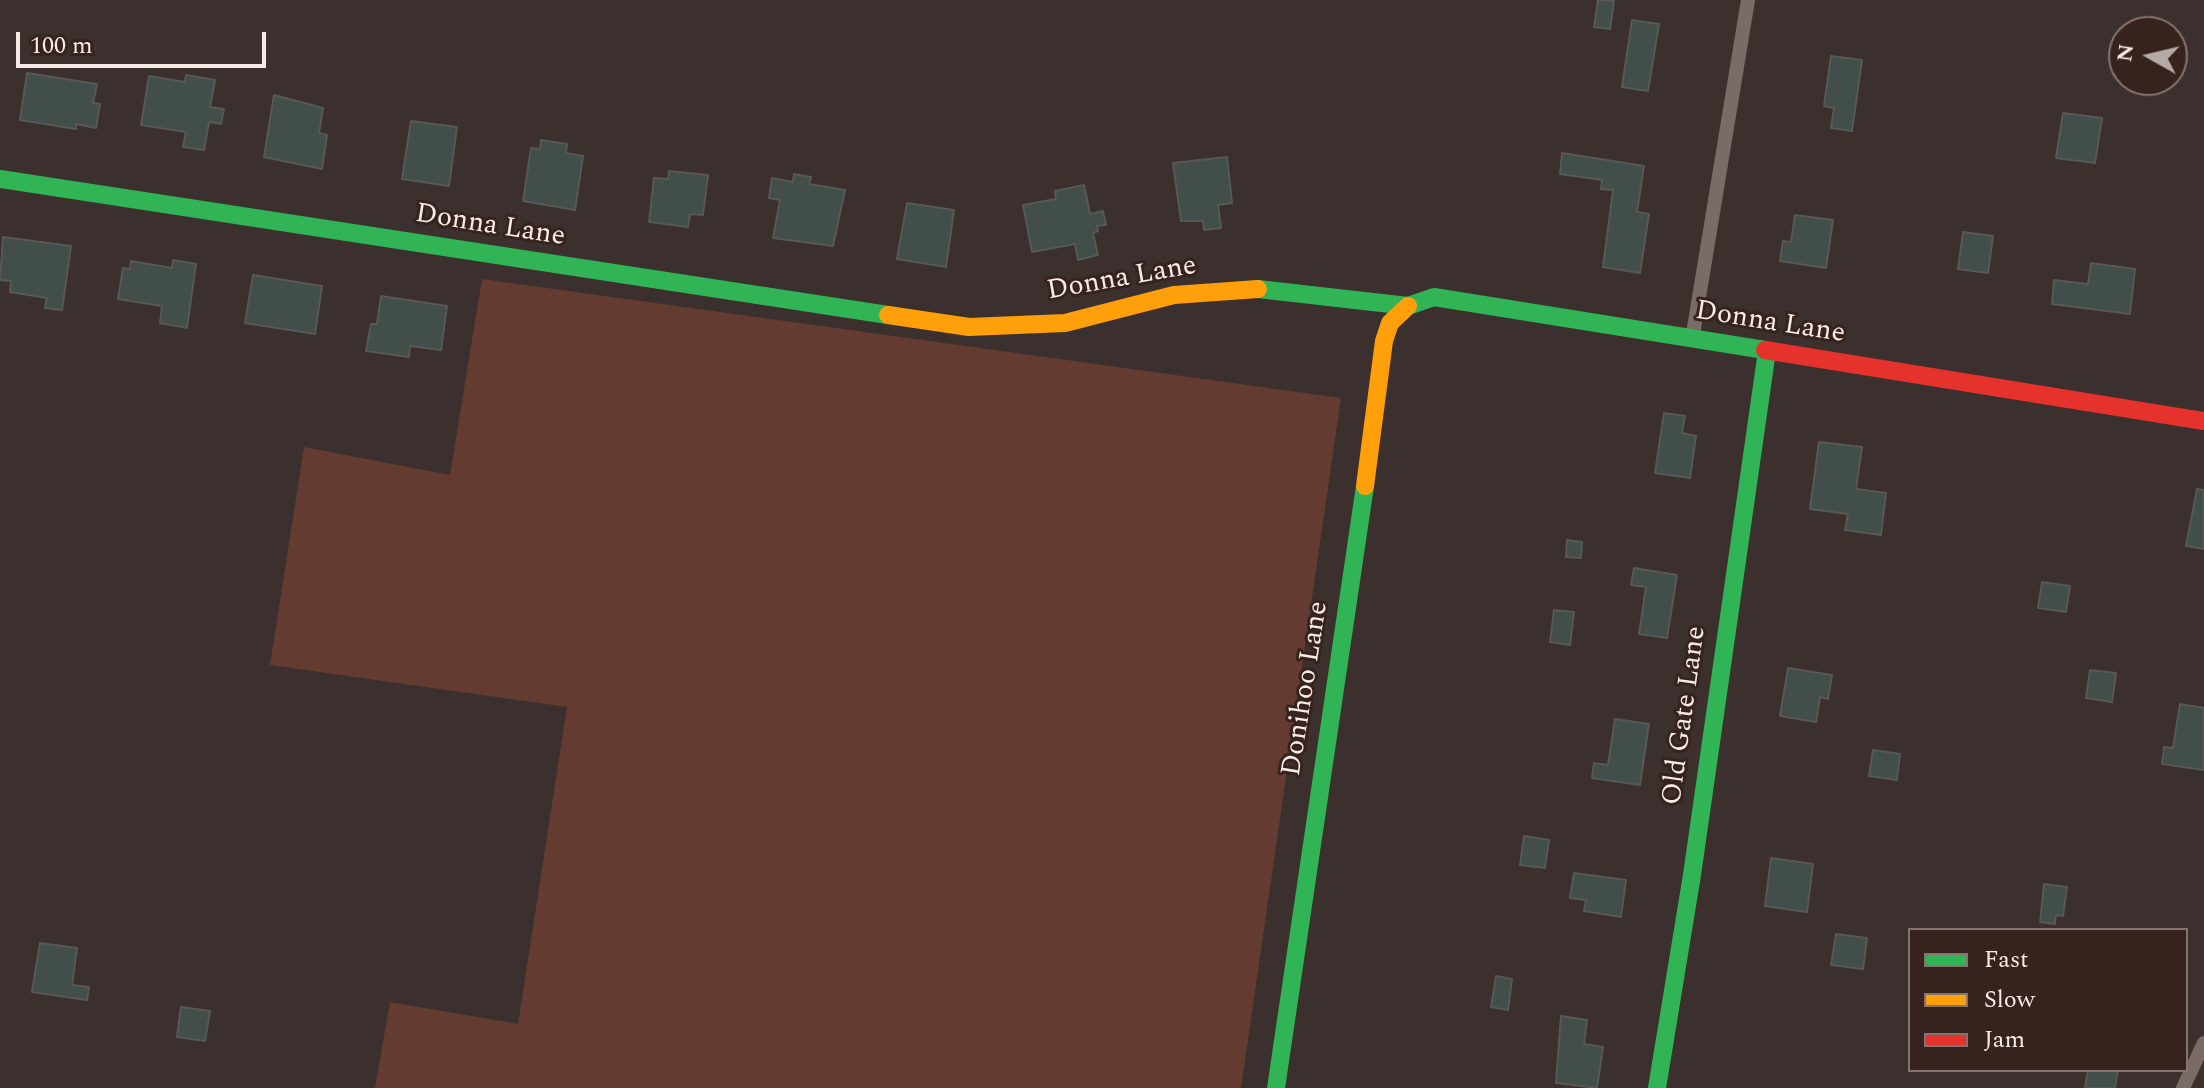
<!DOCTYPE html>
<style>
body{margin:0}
#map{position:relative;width:2204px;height:1088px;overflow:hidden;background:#3b302d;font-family:Spectral,serif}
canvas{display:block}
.legend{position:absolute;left:1908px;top:928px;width:280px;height:144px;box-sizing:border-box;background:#36231d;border:2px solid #84736e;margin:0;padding:10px 14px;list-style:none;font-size:24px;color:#f8ebe7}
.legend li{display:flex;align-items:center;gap:16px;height:40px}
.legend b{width:40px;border:2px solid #84736e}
.north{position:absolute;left:2108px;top:16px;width:80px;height:80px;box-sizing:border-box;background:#36231d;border:2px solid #84736e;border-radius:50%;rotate:278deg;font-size:22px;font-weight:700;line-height:32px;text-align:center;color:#f8ebe7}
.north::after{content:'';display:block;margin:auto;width:28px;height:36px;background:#b6aaa6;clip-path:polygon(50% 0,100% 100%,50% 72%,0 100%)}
.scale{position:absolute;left:16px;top:32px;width:250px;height:36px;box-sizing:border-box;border:4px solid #f8ebe7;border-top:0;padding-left:10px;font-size:24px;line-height:28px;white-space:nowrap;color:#f8ebe7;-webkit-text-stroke:6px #36231d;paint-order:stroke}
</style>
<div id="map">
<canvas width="2204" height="1088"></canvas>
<ul class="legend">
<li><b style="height:10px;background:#30b455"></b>Fast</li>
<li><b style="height:10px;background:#ff9f0a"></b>Slow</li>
<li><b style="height:10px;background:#e5322d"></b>Jam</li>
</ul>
<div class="north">N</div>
<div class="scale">100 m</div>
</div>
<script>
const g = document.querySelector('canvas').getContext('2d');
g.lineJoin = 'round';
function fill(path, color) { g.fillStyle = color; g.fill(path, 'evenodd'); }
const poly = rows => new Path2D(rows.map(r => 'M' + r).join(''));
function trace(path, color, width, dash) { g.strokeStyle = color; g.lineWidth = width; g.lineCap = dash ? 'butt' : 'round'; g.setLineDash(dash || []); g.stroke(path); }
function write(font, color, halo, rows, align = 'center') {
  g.font = font + ' Spectral,serif'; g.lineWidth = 6; g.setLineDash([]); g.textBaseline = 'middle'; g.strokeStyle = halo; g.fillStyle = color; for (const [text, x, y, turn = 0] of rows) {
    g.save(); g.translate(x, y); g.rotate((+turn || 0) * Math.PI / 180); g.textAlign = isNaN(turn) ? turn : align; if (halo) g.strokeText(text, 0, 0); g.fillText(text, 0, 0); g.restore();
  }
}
fill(poly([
 [482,279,1341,398,1241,1088,375,1088,390,1002,518,1024,567,707,270,665,304,447,450,475]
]), '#643b30');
const building = poly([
 [1598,0,1614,1,1610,29,1594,27,1598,0],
 [1632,20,1659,24,1648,91,1622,87,1632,20],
 [1831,56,1862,60,1852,131,1831,128,1834,108,1824,106,1831,56],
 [27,73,97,84,93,103,100,104,96,128,76,124,76,129,20,120,27,73],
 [186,75,215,80,210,107,224,109,221,124,209,122,204,150,183,147,186,132,141,125,149,76,185,82,186,75],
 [274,95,323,108,319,133,327,135,322,169,264,157,274,95],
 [2063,113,2102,118,2095,163,2056,158,2063,113],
 [411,121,457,127,449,186,402,179,411,121],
 [541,140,567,144,566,153,583,156,575,210,523,201,531,148,540,149,541,140],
 [1562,153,1644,166,1637,212,1649,214,1640,273,1603,267,1613,190,1601,189,1602,180,1560,174,1562,153],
 [1227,157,1232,203,1218,205,1221,228,1204,230,1203,221,1181,221,1173,163,1227,157],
 [669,171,708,175,703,215,690,214,688,227,649,222,654,178,668,179,669,171],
 [794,174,811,177,809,184,845,190,833,246,773,238,780,200,769,198,772,178,793,182,794,174],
 [1084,185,1090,214,1103,211,1106,225,1097,226,1098,231,1093,233,1098,255,1078,260,1075,244,1032,252,1023,205,1056,199,1055,191,1084,185],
 [907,203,954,210,946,267,897,259,907,203],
 [1795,215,1833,220,1826,268,1780,261,1783,241,1791,242,1795,215],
 [1963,232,1993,236,1988,273,1958,269,1963,232],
 [3,237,71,246,62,310,45,308,47,298,10,292,11,281,0,280,3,237],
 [173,260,196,264,187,328,160,323,162,306,118,299,123,268,130,269,131,261,172,268,173,260],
 [2091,263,2135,269,2130,314,2052,304,2054,280,2088,284,2091,263],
 [253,275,322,286,315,334,245,323,253,275],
 [381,296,447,306,441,350,410,346,409,357,366,351,371,324,377,324,381,296],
 [1664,413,1685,416,1682,433,1696,436,1690,478,1655,473,1664,413],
 [1819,442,1862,447,1856,489,1886,493,1881,535,1845,530,1848,514,1810,509,1819,442],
 [2197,489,2204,490,2204,549,2186,546,2197,489],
 [1567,540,1582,542,1581,558,1566,557,1567,540],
 [1634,568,1677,575,1667,638,1639,634,1646,587,1631,585,1634,568],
 [2042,582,2070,586,2066,612,2038,608,2042,582],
 [1554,610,1574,612,1570,645,1550,642,1554,610],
 [1788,668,1832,675,1828,699,1820,697,1816,722,1780,716,1788,668],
 [2090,670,2116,673,2112,702,2086,698,2090,670],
 [2180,704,2204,708,2204,770,2162,764,2164,747,2173,748,2180,704],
 [1615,719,1649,724,1640,785,1592,778,1594,763,1608,765,1615,719],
 [1873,750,1900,754,1897,780,1869,776,1873,750],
 [1524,836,1549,840,1545,868,1520,865,1524,836],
 [1771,858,1813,864,1807,912,1765,906,1771,858],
 [1574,873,1626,880,1621,917,1584,911,1586,900,1570,898,1574,873],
 [2044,884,2067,887,2063,916,2056,915,2055,924,2040,922,2044,884],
 [1836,934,1867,938,1863,969,1831,965,1836,934],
 [40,943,77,948,72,985,89,987,87,1000,32,992,40,943],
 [1496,976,1512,979,1508,1010,1491,1007,1496,976],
 [181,1007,210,1011,205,1041,177,1037,181,1007],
 [1561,1016,1587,1020,1584,1044,1603,1047,1597,1088,1556,1083,1561,1016],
 [2088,1070,2118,1070,2115,1088,2085,1088,2088,1070]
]);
fill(building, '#414e49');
trace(building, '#585855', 2);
trace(poly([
 [1692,340,1748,0],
 [2183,1088,2204,1043]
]), '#7b6b67', 14);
trace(poly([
 [0,179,888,315],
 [1258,289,1408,306,1434,297,1765,350],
 [1276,1088,1365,486],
 [1657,1088,1692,875,1767,351]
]), '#30b455', 18);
trace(poly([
 [888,315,969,327,1065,323,1174,295,1258,289],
 [1365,486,1384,341,1390,323,1408,306]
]), '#ff9f0a', 18);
trace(poly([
 [1765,350,2204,421]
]), '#e5322d', 18);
write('28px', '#f8ebe7', '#36231d', [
 ["Donna Lane",490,227,9],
 ["Donna Lane",1122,280,-10],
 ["Donna Lane",1770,324,9],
 ["Donihoo Lane",1307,689,-81],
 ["Old Gate Lane",1686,716,-82]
]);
</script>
